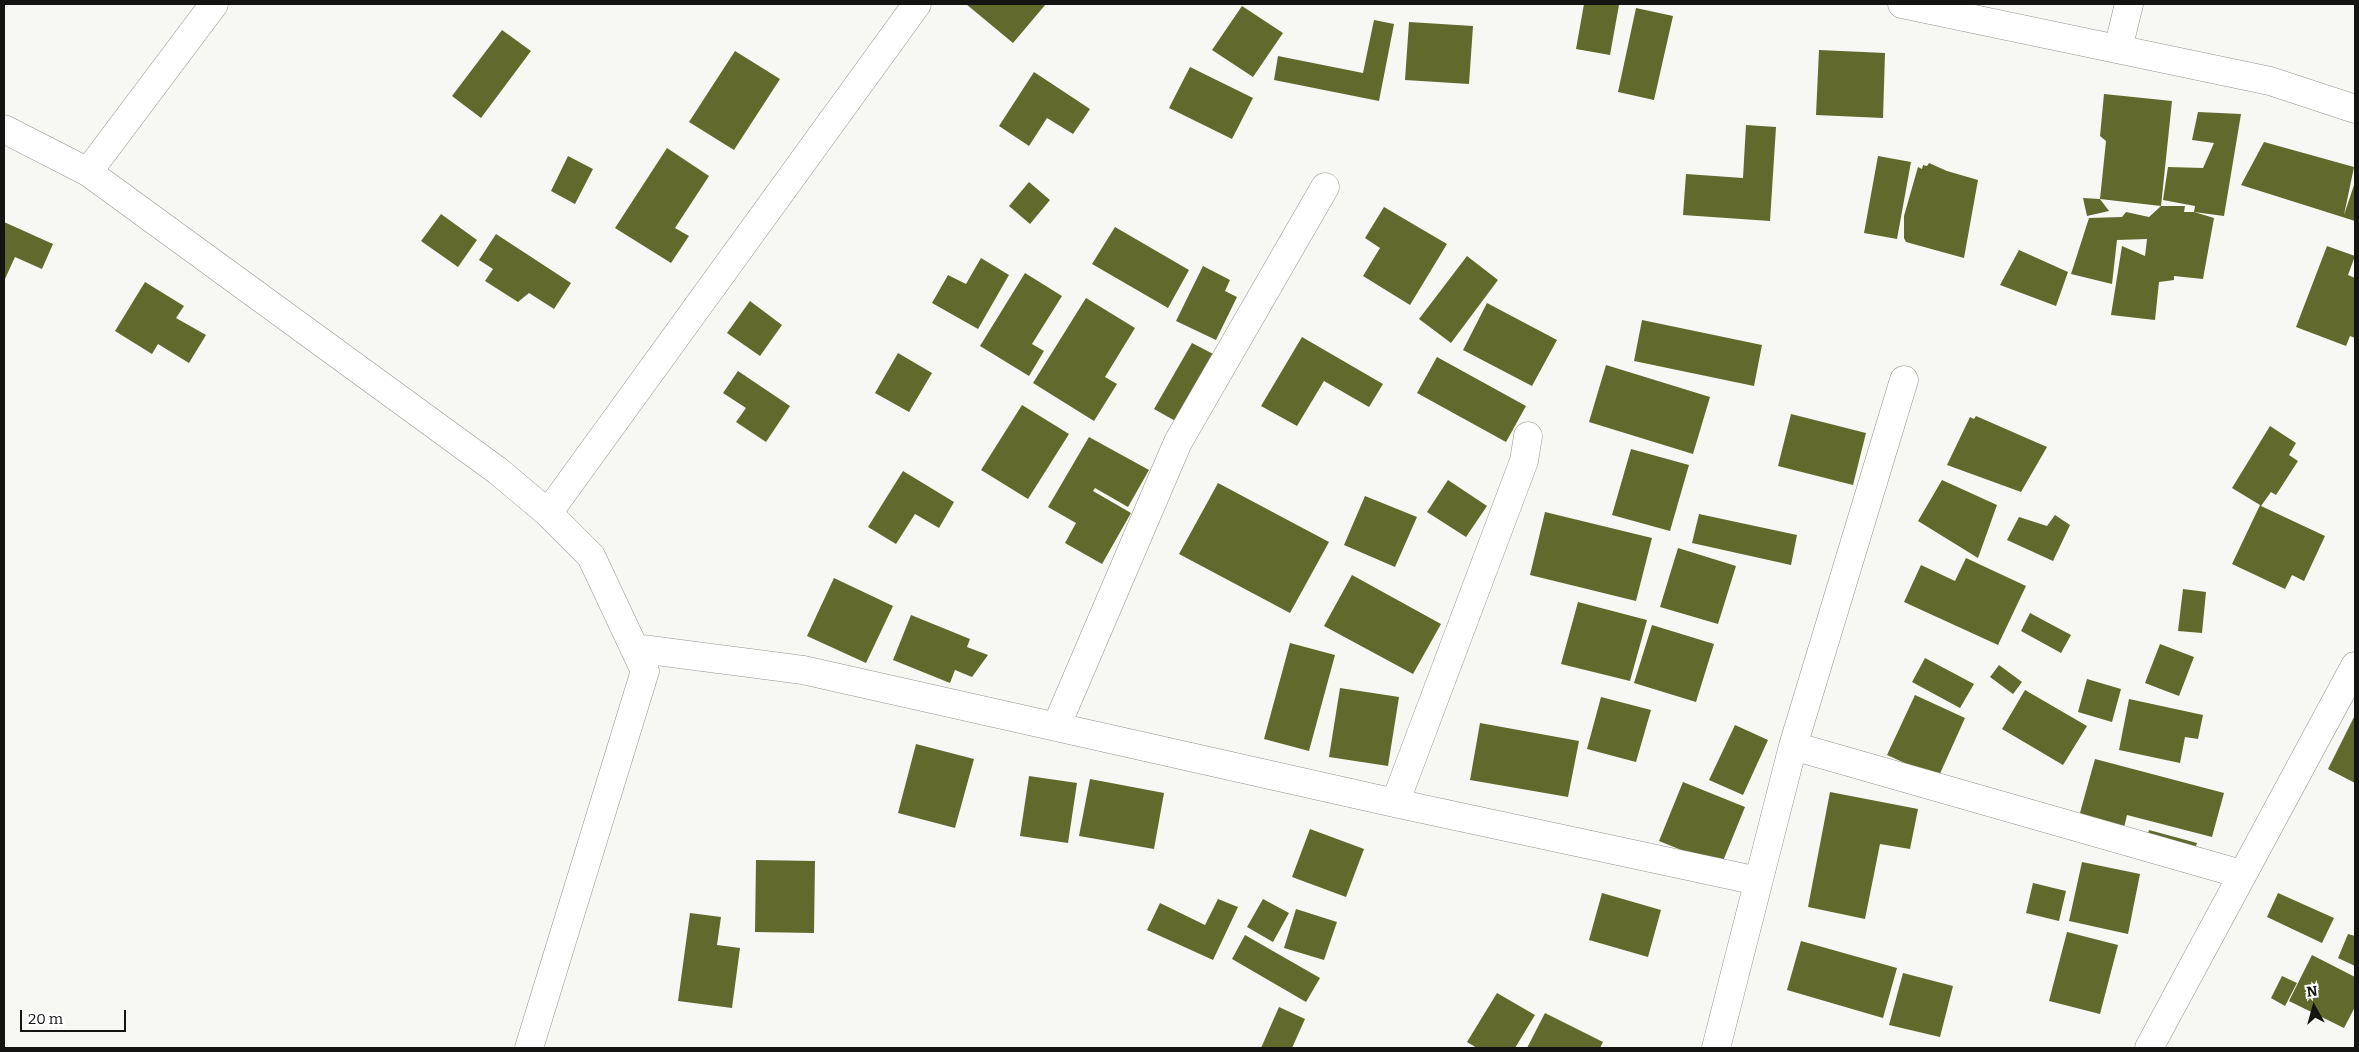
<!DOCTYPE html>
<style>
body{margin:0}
#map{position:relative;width:2359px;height:1052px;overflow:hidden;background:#f7f8f4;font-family:Bitter,serif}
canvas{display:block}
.frame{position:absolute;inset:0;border:5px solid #141513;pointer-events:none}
.north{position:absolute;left:2289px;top:982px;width:50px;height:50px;-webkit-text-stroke:4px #fff;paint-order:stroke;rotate:353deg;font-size:14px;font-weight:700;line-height:20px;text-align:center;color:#141513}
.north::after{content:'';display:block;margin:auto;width:18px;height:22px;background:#141513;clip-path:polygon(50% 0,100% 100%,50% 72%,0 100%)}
.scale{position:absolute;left:20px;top:1010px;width:106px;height:22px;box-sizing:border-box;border:2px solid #141513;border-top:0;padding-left:6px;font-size:15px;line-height:18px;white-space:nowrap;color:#141513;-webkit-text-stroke:4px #fff;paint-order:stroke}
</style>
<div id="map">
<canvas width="2359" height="1052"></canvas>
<div class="frame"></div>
<div class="north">N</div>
<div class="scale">20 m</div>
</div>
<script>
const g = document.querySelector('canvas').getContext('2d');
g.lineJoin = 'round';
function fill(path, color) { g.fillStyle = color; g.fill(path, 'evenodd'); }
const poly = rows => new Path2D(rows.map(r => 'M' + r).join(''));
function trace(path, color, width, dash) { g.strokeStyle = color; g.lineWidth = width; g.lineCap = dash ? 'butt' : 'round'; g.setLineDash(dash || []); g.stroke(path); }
fill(poly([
 [966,4,1046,4,1013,43],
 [1584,4,1619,5,1610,55,1576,49],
 [1242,6,1283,33,1253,77,1212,50],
 [1636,8,1673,16,1654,100,1618,92],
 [1374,20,1394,24,1379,101,1274,80,1278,56,1363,73],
 [1409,22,1473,26,1469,84,1405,80],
 [502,30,531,51,481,118,452,96],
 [1819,50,1885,53,1883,118,1816,115],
 [735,51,780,79,734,150,689,122],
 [1190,67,1253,98,1232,139,1169,108],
 [1034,72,1090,109,1073,134,1047,118,1029,146,999,126],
 [2104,94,2172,101,2161,206,2100,199,2106,141,2100,136],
 [2198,112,2241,114,2224,216,2194,212,2214,218,2203,279,2174,276,2174,280,2159,282,2155,320,2111,315,2122,246,2145,256,2147,239,2117,240,2112,284,2071,274,2089,218,2122,217,2126,212,2149,217,2161,206,2185,206,2184,212,2194,212,2195,206,2163,200,2168,167,2203,168,2214,143,2192,140],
 [1746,125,1776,127,1770,221,1683,215,1686,174,1743,178],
 [2264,142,2354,167,2344,215,2355,182,2355,221,2241,185],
 [667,148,709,176,675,228,689,236,671,263,615,228],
 [568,156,593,169,575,204,551,191],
 [1878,156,1911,162,1897,239,1864,233],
 [1929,163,1947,171,1978,180,1964,258,1906,242,1904,238,1904,216,1918,167,1922,169,1923,165,1927,166],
 [1029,182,1050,200,1030,224,1009,206],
 [2083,198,2100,199,2109,211,2087,216],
 [1384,207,1447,244,1410,305,1363,276,1380,248,1365,238],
 [441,214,477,240,458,267,421,241],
 [4,222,53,244,42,269,15,257,4,281],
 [1115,227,1189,270,1168,308,1092,264],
 [496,234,571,283,554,309,529,293,518,302,485,281,493,269,479,260],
 [2327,246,2355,256,2348,275,2355,278,2355,338,2350,336,2346,346,2296,327],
 [2019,250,2068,272,2056,306,2000,285],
 [1467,256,1498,280,1451,343,1419,319],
 [981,258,1009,275,978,329,932,303,948,275,966,284],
 [1203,266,1230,280,1225,291,1237,297,1216,340,1176,321],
 [1025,273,1062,296,1032,344,1044,351,1029,376,980,346],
 [145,282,184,306,176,318,206,335,189,363,158,344,152,354,115,331],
 [1086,298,1135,328,1105,377,1117,384,1094,421,1033,383],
 [750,301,782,325,760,356,727,333],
 [1487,303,1557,340,1532,386,1463,350],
 [1642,320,1762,345,1754,386,1634,361],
 [1302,337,1383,384,1369,407,1324,381,1297,426,1261,406],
 [1192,343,1217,356,1179,423,1154,409],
 [898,353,932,373,909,412,875,393],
 [1437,357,1526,406,1506,442,1417,393],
 [1606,365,1710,397,1693,454,1589,422],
 [738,371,790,406,766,442,736,422,746,408,723,393],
 [1022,405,1069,434,1028,499,981,470],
 [1791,414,1866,433,1853,485,1778,466],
 [1976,416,2047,447,2021,492,1947,465,1970,417,1974,419],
 [2270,426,2296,443,2289,455,2298,461,2276,495,2271,492,2261,506,2325,536,2304,581,2292,575,2285,589,2232,564,2260,505,2232,488],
 [1089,437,1149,470,1128,507,1095,488,1093,491,1131,513,1102,564,1065,543,1076,523,1048,507],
 [1631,449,1689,465,1670,531,1612,515],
 [903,471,954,502,939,528,915,514,896,544,868,527],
 [1448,480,1487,506,1466,537,1427,512],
 [1942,480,1997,505,1978,558,1918,521],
 [1218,483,1329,542,1290,613,1179,554],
 [1365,496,1417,517,1395,567,1344,545],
 [1545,512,1652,538,1636,601,1530,575],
 [1699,514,1797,535,1791,565,1692,543],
 [2055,515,2070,525,2053,561,2007,540,2019,517,2047,526],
 [1678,548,1736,566,1718,624,1660,607],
 [1966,558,2026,586,1998,645,1904,602,1921,565,1955,581],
 [1352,575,1441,624,1413,674,1324,626],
 [834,578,893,606,866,663,807,636],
 [2183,589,2206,592,2202,633,2178,631],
 [1578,602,1647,620,1630,681,1561,664],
 [2030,613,2071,635,2061,653,2021,631],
 [911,615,970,639,967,647,988,655,972,677,955,670,950,683,893,660],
 [1652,625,1714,644,1696,702,1634,683],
 [1290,643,1335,655,1309,751,1264,739],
 [2160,644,2194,657,2179,696,2145,683],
 [1925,658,1974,684,1960,708,1912,682],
 [1999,665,2022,682,2013,694,1990,677],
 [2087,679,2121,689,2112,722,2078,712],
 [1340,688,1399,697,1388,766,1329,757],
 [2025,690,2087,726,2063,765,2002,729],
 [1915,695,1965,718,1938,778,1887,755],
 [1601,697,1651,710,1636,762,1587,749],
 [2129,699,2203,715,2198,739,2185,737,2180,763,2119,750],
 [2355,715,2355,783,2328,769],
 [1480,723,1579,741,1568,797,1470,780],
 [1735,725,1768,740,1743,795,1709,780],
 [916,744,974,759,955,828,898,813],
 [2095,759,2224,793,2212,837,2127,815,2123,832,2078,820],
 [1029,776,1077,783,1068,843,1020,836],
 [1090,779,1164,793,1154,849,1079,836],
 [1683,782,1745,807,1721,866,1659,841],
 [1830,792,1918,809,1910,849,1880,844,1865,919,1808,907],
 [1310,829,1364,849,1346,897,1292,877],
 [2149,830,2197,843,2193,855,2145,844],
 [756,860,815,861,814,933,755,932],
 [2082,862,2140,874,2128,934,2069,921],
 [2033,883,2066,891,2059,921,2026,913],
 [1602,893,1661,910,1648,957,1589,940],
 [2278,893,2334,918,2322,943,2267,917],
 [1218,899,1238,907,1213,960,1147,930,1160,903,1205,925],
 [1263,899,1289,913,1273,942,1247,927],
 [1296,909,1337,922,1324,960,1284,948],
 [690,913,721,917,717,945,740,948,732,1008,678,1001],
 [2067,932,2118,945,2100,1014,2049,1001],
 [2348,934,2355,936,2355,966,2338,958],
 [1245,935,1320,978,1306,1002,1232,959],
 [1801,941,1897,968,1883,1018,1787,990],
 [2312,955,2355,977,2355,1007,2344,1028,2289,1001],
 [1903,973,1953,986,1940,1037,1889,1025],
 [2282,976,2297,983,2285,1006,2271,998],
 [1497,993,1535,1015,1515,1048,1477,1048,1467,1042],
 [1279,1007,1305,1019,1292,1048,1261,1048],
 [1545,1013,1603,1042,1600,1048,1527,1048]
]), '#616a2c');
const minor = poly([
 [1902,4,2270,81,2355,109],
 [2118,49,2129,4],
 [4,129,88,172,498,471,548,513,591,556,645,671,529,1048],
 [88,172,214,4],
 [548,513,917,4],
 [634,648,803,670,1395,803,1758,881],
 [1056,727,1178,442,1325,187],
 [1793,746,2241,874],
 [1395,803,1524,461,1528,436],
 [1716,1048,1793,746,1904,380],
 [2149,1048,2355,666]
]);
trace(minor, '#939490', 29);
trace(minor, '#fff', 28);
</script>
